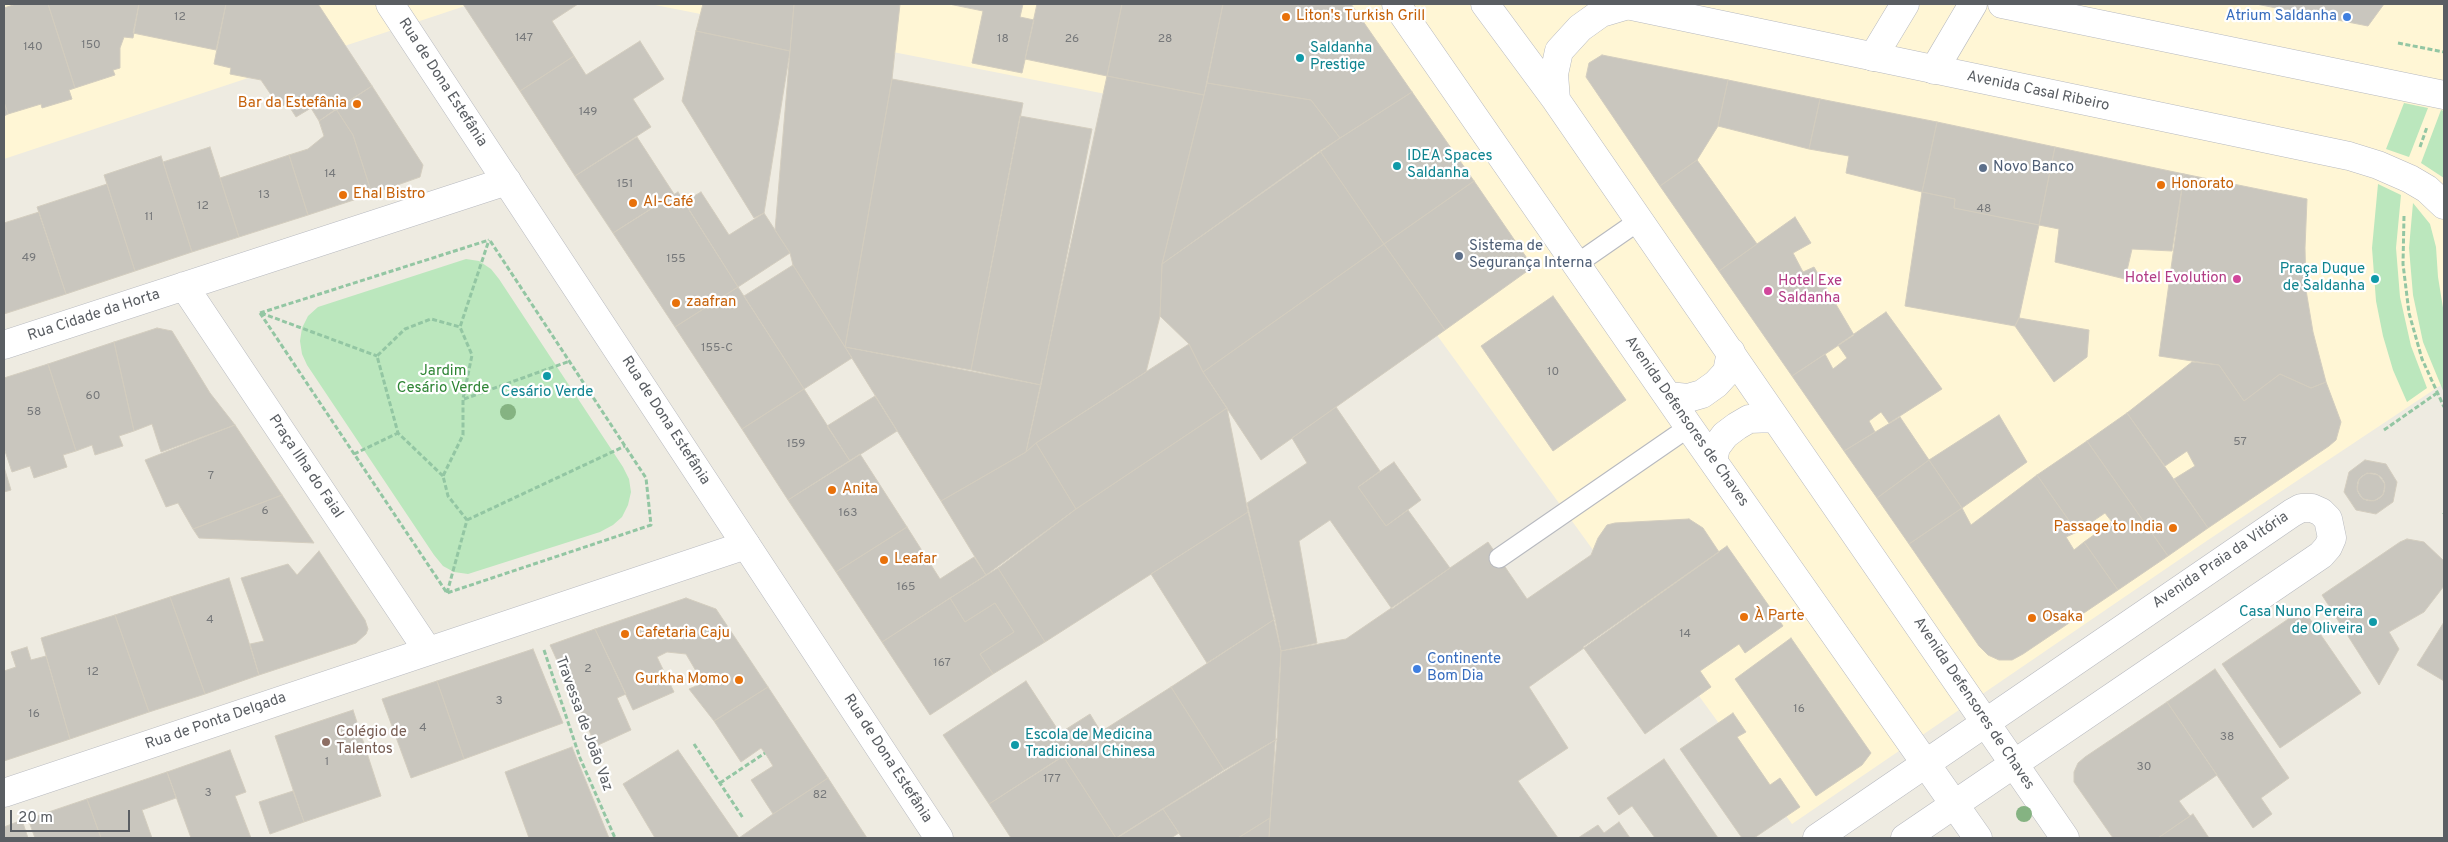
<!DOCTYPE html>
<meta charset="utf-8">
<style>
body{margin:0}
#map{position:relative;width:2448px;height:842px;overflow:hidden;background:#eeebe1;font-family:Overpass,sans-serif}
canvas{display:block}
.frame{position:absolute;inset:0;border:5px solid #5a5e63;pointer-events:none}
.scale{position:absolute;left:10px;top:810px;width:120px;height:22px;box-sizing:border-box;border:2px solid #5a5e63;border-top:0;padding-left:6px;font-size:15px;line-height:18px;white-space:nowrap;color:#5a5e63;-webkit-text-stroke:4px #fff;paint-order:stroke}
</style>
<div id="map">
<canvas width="2448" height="842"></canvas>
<div class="frame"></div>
<div class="scale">20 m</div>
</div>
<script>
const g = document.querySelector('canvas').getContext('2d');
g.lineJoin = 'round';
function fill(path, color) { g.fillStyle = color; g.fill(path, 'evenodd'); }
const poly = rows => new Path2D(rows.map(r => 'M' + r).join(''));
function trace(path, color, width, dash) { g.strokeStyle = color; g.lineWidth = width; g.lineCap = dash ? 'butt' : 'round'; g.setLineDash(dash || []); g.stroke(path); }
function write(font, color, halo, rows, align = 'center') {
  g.font = font + ' Overpass,sans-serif'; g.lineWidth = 4.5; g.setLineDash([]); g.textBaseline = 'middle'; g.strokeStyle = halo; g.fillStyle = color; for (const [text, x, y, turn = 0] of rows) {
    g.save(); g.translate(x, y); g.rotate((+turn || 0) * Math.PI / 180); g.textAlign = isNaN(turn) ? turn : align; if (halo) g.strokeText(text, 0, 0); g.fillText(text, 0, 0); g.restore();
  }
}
fill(poly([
 [4,4,471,4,4,159],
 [650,4,2444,4,2444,383,2208,540,1792,824,1288,130]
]), '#fff6d5');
fill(poly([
 [2404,103,2428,108,2409,157,2386,149],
 [2441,110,2444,111,2444,178,2421,163],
 [2378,184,2401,195,2396,248,2400,297,2411,346,2427,388,2407,402,2393,370,2383,336,2376,301,2372,248],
 [2413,203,2430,224,2436,247,2438,277,2444,314,2444,393,2423,342,2413,295,2409,248],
 [466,259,479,261,491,269,499,279,623,467,629,479,631,492,628,505,622,517,613,525,600,532,468,574,454,572,443,566,434,555,307,365,302,354,300,341,302,328,308,316,318,307]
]), '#bbe7bd');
const building = poly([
 [16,4,48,4,75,88,69,90,72,99,42,108,41,104,8,114,4,102,4,8,16,4],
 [48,4,139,4,133,38,124,37,120,48,120,68,113,70,115,75,75,88,48,4],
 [139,4,226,4,216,50,133,33,139,4],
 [226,4,318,4,372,86,319,121,311,108,296,117,287,103,280,108,261,80,230,74,231,68,214,64,226,4],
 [463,4,578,4,552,21,574,56,520,91,463,4],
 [703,4,794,4,790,51,696,31,703,4],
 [794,4,900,4,892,79,845,347,793,265,790,253,775,230,794,4],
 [949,4,1023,4,1020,17,1034,20,1022,73,972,63,983,11,949,4],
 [1037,4,1122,4,1107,76,1025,59,1037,4],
 [1122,4,1223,4,1204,95,1107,76,1122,4],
 [1223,4,1351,4,1412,92,1340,138,1311,100,1207,83,1223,4],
 [2256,4,2384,4,2368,26,2256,4],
 [696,31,790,51,764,213,754,218,682,101,696,31],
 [640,41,664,79,633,99,651,127,575,176,520,91,574,56,586,75,640,41],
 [1602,55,1728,80,1718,126,1697,160,1660,186,1586,77,1589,63,1602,55],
 [1107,76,1204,95,1162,264,1160,316,1146,372,1036,443,1026,452,1107,76],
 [892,79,1023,103,971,370,845,347,892,79],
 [1728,80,1820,99,1809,149,1718,126,1728,80],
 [1207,83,1311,100,1340,138,1162,264,1207,83],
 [372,86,423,165,420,177,372,194,353,135,336,109,372,86],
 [1412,92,1474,181,1384,244,1320,151,1412,92],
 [1820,99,1937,122,1922,192,1846,173,1849,156,1809,149,1820,99],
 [4,102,8,114,4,116,4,102],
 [336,109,353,135,372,194,308,215,289,155,308,149,324,136,319,121,336,109],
 [1020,116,1092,129,1041,385,971,370,1020,116],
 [1937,122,2055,147,2039,225,1954,208,1955,199,1922,192,1937,122],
 [637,137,674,194,613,233,575,176,637,137],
 [210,147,239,237,192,252,163,162,210,147],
 [2055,147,2184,174,2172,251,2132,249,2125,279,2055,262,2059,229,2039,225,2055,147],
 [1320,151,1384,244,1203,372,1189,344,1160,316,1162,264,1320,151],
 [289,155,308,215,239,237,220,178,289,155],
 [161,156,192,252,135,271,104,175,161,156],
 [1697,160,1757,244,1719,271,1660,186,1697,160],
 [2184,174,2307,199,2305,248,2306,290,2313,332,2326,382,2311,388,2280,374,2244,401,2219,365,2159,356,2184,174],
 [1474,181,1533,267,1445,330,1384,244,1474,181],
 [107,184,135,271,66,294,37,207,107,184],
 [678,192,738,287,675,327,613,233,678,192],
 [701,192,729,235,764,213,790,253,738,287,684,202,701,192],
 [1922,192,1955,199,1954,208,2039,225,2019,318,2015,326,1905,306,1922,192],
 [39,212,66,294,4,314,4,223,39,212],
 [1795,217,1811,243,1793,253,1803,272,1814,267,1854,335,1792,376,1719,271,1795,217],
 [1384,244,1445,330,1261,460,1203,372,1384,244],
 [793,265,852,358,804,389,744,296,793,265],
 [738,287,804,389,742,429,675,327,738,287],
 [1553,296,1626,400,1553,451,1481,346,1553,296],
 [1886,312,1942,389,1889,423,1881,412,1869,421,1875,432,1844,451,1792,376,1825,354,1833,369,1847,358,1838,345,1886,312],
 [2019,318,2089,330,2087,357,2054,382,2015,326,2019,318],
 [157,328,172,331,210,393,235,425,161,452,152,424,134,431,114,342,157,328],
 [114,342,134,431,119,436,123,446,95,455,92,445,76,451,48,364,114,342],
 [1189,344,1203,372,1227,408,1076,509,1036,443,1189,344],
 [845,347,1041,385,1026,452,941,501,845,347],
 [2192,362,2219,365,2244,401,2280,374,2311,388,2326,382,2341,422,2336,440,2329,446,2208,528,2174,479,2195,466,2187,451,2165,466,2127,413,2192,362],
 [48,364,76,451,63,455,67,467,34,478,30,466,12,472,4,448,4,378,48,364],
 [804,389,850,461,788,500,742,429,804,389],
 [875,396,897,431,850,461,827,426,875,396],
 [1336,407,1380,471,1358,487,1386,526,1408,510,1450,568,1392,609,1330,520,1299,541,1317,643,1281,651,1247,503,1307,463,1292,438,1336,407],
 [1227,408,1248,512,1045,642,998,568,1076,509,1227,408],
 [2127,413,2208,528,2168,556,2087,441,2127,413],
 [1999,415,2027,462,1962,508,1929,460,1999,415],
 [1900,417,1929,460,1877,498,1844,451,1900,417],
 [235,425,282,495,193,529,178,503,166,507,145,460,235,425],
 [2087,441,2168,556,2118,590,2084,542,2112,522,2105,513,2077,532,2037,475,2087,441],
 [1036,443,1076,509,986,575,941,501,1026,452,1036,443],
 [860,454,907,527,836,572,788,500,860,454],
 [1929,460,1962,508,1909,544,1877,498,1929,460],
 [2365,460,2386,464,2397,482,2393,502,2376,514,2356,510,2344,492,2349,472,2365,460],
 [2367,473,2378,475,2385,484,2383,495,2374,501,2363,499,2357,490,2359,479,2367,473],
 [1394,462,1421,500,1386,526,1358,487,1394,462],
 [4,467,11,490,4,492,4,467],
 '2357 487a14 14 0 1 1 28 0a14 14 0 1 1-28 0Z',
 [2037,475,2077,532,2066,537,2074,550,2084,542,2118,590,2023,654,2012,660,1999,660,1988,655,1979,646,1909,544,1962,508,1971,525,2037,475],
 [282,495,314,543,199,538,193,529,282,495],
 [1248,512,1275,619,1207,663,1151,574,1248,512],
 [1689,519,1703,528,1719,552,1529,687,1568,748,1518,781,1558,838,1269,838,1281,651,1346,639,1488,542,1527,599,1591,555,1598,538,1607,525,1615,523,1689,519],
 [907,527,940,579,974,557,986,575,882,642,836,572,907,527],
 [2407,539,2424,542,2444,561,2444,586,2424,612,2389,632,2399,649,2379,685,2322,595,2400,542,2407,539],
 [1727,546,1783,626,1745,653,1739,644,1700,671,1711,687,1645,734,1583,647,1727,546],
 [319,551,365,620,368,629,366,634,356,643,259,675,250,644,264,641,241,578,288,564,297,575,319,551],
 [998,568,1045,642,993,674,980,654,1014,632,995,603,965,622,950,598,998,568],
 [229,578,259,675,205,694,170,597,229,578],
 [170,597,205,694,149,712,115,615,170,597],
 [686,598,716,609,768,687,714,721,689,689,703,683,686,654,667,652,657,657,674,692,633,710,595,629,686,598],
 [950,598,965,622,995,603,1014,632,980,654,993,674,930,715,882,642,950,598],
 [2303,609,2361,693,2280,748,2222,664,2303,609],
 [115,615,149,712,70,739,41,638,115,615],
 [1275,619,1281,651,1277,739,1224,770,1171,687,1275,619],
 [2444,622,2444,681,2417,665,2444,622],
 [595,629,626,694,617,698,631,730,596,746,550,645,595,629],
 [1791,638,1871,753,1862,765,1816,796,1735,679,1791,638],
 [27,647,31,660,46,656,70,739,4,761,4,671,16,667,11,652,27,647],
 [533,649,563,723,464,759,437,681,533,649],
 [2215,669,2289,778,2261,798,2272,814,2253,828,2167,702,2215,669],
 [437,681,464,759,411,778,382,699,437,681],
 [1026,681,1060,733,1090,714,1101,732,989,804,943,735,1026,681],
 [768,687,828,778,773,814,751,780,773,766,765,753,761,748,741,762,714,721,768,687],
 [1171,687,1224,770,1116,838,1063,756,1171,687],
 [2167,702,2217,775,2179,801,2190,816,2158,838,2113,838,2074,782,2074,772,2078,763,2085,757,2167,702],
 [353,710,381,796,304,822,275,736,353,710],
 [1733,713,1746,732,1737,737,1770,785,1780,778,1800,807,1754,838,1742,838,1680,749,1733,713],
 [1277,739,1270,818,1238,838,1182,838,1163,809,1277,739],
 [572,747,609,838,529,838,505,772,572,747],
 [230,750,246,792,235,796,251,838,191,838,167,772,230,750],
 [678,750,739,838,655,838,623,784,678,750],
 [1063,756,1116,838,1011,838,989,804,1063,756],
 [1664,759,1718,838,1655,838,1632,806,1619,815,1607,798,1664,759],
 [167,772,176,798,142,810,152,838,101,838,87,799,167,772],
 [828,778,867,838,739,838,773,814,828,778],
 [293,791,304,822,270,834,259,802,293,791],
 [87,799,101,838,35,838,28,819,87,799],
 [1163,809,1179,833,1171,838,1117,838,1163,809],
 [2193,814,2209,838,2158,838,2190,816,2193,814],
 [1270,818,1269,838,1238,838,1270,818],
 [22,820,28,838,4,838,4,827,22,820],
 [1619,822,1630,838,1578,838,1598,825,1604,833,1619,822]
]);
fill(building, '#c9c6be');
trace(building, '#d3cdbf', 1);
const service = poly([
 [1578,263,1640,220],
 [1499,558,1689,427]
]);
const minor = poly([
 [1396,4,1689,427,1978,838],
 [1485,4,1556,100,2065,838],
 [1873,57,1905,4],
 [1934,70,1973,4],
 [1556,100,1554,74,1559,51,1580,28,1601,13,1628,5],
 [184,286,428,651],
 [4,345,507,181],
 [1668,396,1688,398,1702,394,1716,384,1727,372,1731,352],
 [1713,461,1716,447,1725,435,1737,426,1749,419,1774,418],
 [4,793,746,545],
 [1817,838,2292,513,2301,508,2312,508,2321,512,2328,519,2332,538,2328,547,2321,555,1905,838]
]);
const tertiary = poly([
 [390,4,939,838],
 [1622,4,2349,156,2378,165,2410,179,2427,189,2444,205],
 [2002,4,2444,95]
]);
trace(service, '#b7b9bf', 21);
trace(minor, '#b7b9bf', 29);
trace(tertiary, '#b7b9bf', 29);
trace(poly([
 [2398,43,2444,52],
 [2420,147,2427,127],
 [2404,216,2403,264,2409,313,2422,359,2444,407],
 [260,313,447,593,651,525,646,478,489,239],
 [260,313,489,240],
 [261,313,377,356],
 [464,399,570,361],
 [2384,430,2437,393],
 [354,454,398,433],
 [443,476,398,433,377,356,405,329,431,319,460,327],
 [2444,513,2444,514],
 [467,520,625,446],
 [447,593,467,520,448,496,443,476,463,435,463,399,472,355,460,327,489,240],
 [544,650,580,758,615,838],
 [694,744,743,818],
 [720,783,765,753]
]), '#93c6a3', 3, [5, 2.5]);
trace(service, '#fff', 19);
trace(minor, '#fff', 28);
trace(tertiary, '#fff', 28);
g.fillStyle = '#85b382';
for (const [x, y] of [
 [508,412],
 [2024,814]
]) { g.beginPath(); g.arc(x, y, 8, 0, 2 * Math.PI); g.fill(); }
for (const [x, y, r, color] of [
 [1286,17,5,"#e8710a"],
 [2347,17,5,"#3f7fe0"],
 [1300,58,5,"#0f9aa8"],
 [357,104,5,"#e8710a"],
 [1397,166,5,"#0f9aa8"],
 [1983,168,5,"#5c6f8a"],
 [2161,185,5,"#e8710a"],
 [343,195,5,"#e8710a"],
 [633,203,5,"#e8710a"],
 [1459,256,5,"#5c6f8a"],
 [2237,279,5,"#d1479c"],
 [2375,279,5,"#0f9aa8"],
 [1768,291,5,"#d1479c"],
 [676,303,5,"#e8710a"],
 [547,376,5,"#0f9aa8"],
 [832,490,5,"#e8710a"],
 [2173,528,5,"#e8710a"],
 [884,560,5,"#e8710a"],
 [1744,617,5,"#e8710a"],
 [2032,618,5,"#e8710a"],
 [2373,622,5,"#0f9aa8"],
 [625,634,5,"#e8710a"],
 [1417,669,5,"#3f7fe0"],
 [739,680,5,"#e8710a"],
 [326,742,5,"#8d6e63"],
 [1015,745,5,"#0f9aa8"]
]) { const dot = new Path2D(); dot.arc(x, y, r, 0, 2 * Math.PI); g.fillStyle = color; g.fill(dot); trace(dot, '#fff', 2); }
write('12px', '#76787a', null, [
 ["12",180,18],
 ["147",524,39],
 ["18",1003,40],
 ["26",1072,40],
 ["28",1165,40],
 ["150",91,46],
 ["140",33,48],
 ["149",588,113],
 ["14",330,175],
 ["151",625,185],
 ["13",264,196],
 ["12",203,207],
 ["48",1984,210],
 ["11",149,218],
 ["49",29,259],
 ["155",676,260],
 ["155-C",717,349],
 ["10",1553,373],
 ["60",93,397],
 ["58",34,413],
 ["57",2240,443],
 ["159",796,445],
 ["7",211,477],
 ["6",265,512],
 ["163",848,514],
 ["165",906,588],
 ["4",210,621],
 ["14",1685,635],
 ["167",942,664],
 ["2",588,670],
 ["12",93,673],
 ["3",499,702],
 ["16",1799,710],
 ["16",34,715],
 ["4",423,729],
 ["38",2227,738],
 ["1",327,763],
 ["30",2144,768],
 ["177",1052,780],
 ["3",208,794],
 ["82",820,796]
]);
write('15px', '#c56008', '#fff', [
 ["Liton's Turkish Grill",1296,17],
 ["Bar da Estefânia",347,104,"right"],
 ["Honorato",2171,185],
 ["Ehal Bistro",353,195],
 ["Al-Café",643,203],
 ["zaafran",686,303],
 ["Anita",842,490],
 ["Passage to India",2163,528,"right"],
 ["Leafar",894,560],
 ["À Parte",1754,617],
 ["Osaka",2042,618],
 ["Cafetaria Caju",635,634],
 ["Gurkha Momo",729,680,"right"]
], 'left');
write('15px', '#366cbe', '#fff', [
 ["Atrium Saldanha",2337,17],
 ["Continente",1427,660,"left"],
 ["Bom Dia",1427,677,"left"]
], 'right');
write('15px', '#0d838f', '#fff', [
 ["Saldanha",1310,49],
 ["Prestige",1310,66],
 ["IDEA Spaces",1407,157],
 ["Saldanha",1407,174],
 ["Praça Duque",2365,270,"right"],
 ["de Saldanha",2365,287,"right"],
 ["Cesário Verde",547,393,"center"],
 ["Casa Nuno Pereira",2363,613,"right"],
 ["de Oliveira",2363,630,"right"],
 ["Escola de Medicina",1025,736],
 ["Tradicional Chinesa",1025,753]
], 'left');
write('15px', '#5a5e63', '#fff', [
 ["Rua de Dona Estefânia",442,83,57],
 ["Avenida Casal Ribeiro",2038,92,12],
 ["Rua Cidade da Horta",94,316,-18],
 ["Rua de Dona Estefânia",665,421,57],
 ["Avenida Defensores de Chaves",1686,422,55],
 ["Praça Ilha do Faial",305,467,56],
 ["Avenida Praia da Vitória",2221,561,-34],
 ["Avenida Defensores de Chaves",1973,704,56],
 ["Rua de Ponta Delgada",216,722,-19],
 ["Travessa de João Vaz",583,724,70],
 ["Rua de Dona Estefânia",887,759,57]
]);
write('15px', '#4e5e75', '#fff', [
 ["Novo Banco",1993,168],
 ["Sistema de",1469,247],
 ["Segurança Interna",1469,264]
], 'left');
write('15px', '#b23c85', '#fff', [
 ["Hotel Evolution",2227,279],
 ["Hotel Exe",1778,282,"left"],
 ["Saldanha",1778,299,"left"]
], 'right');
write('15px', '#2f8535', '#fff', [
 ["Jardim",443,372],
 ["Cesário Verde",443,389]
]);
write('15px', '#785e54', '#fff', [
 ["Colégio de",336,733],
 ["Talentos",336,750]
], 'left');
</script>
